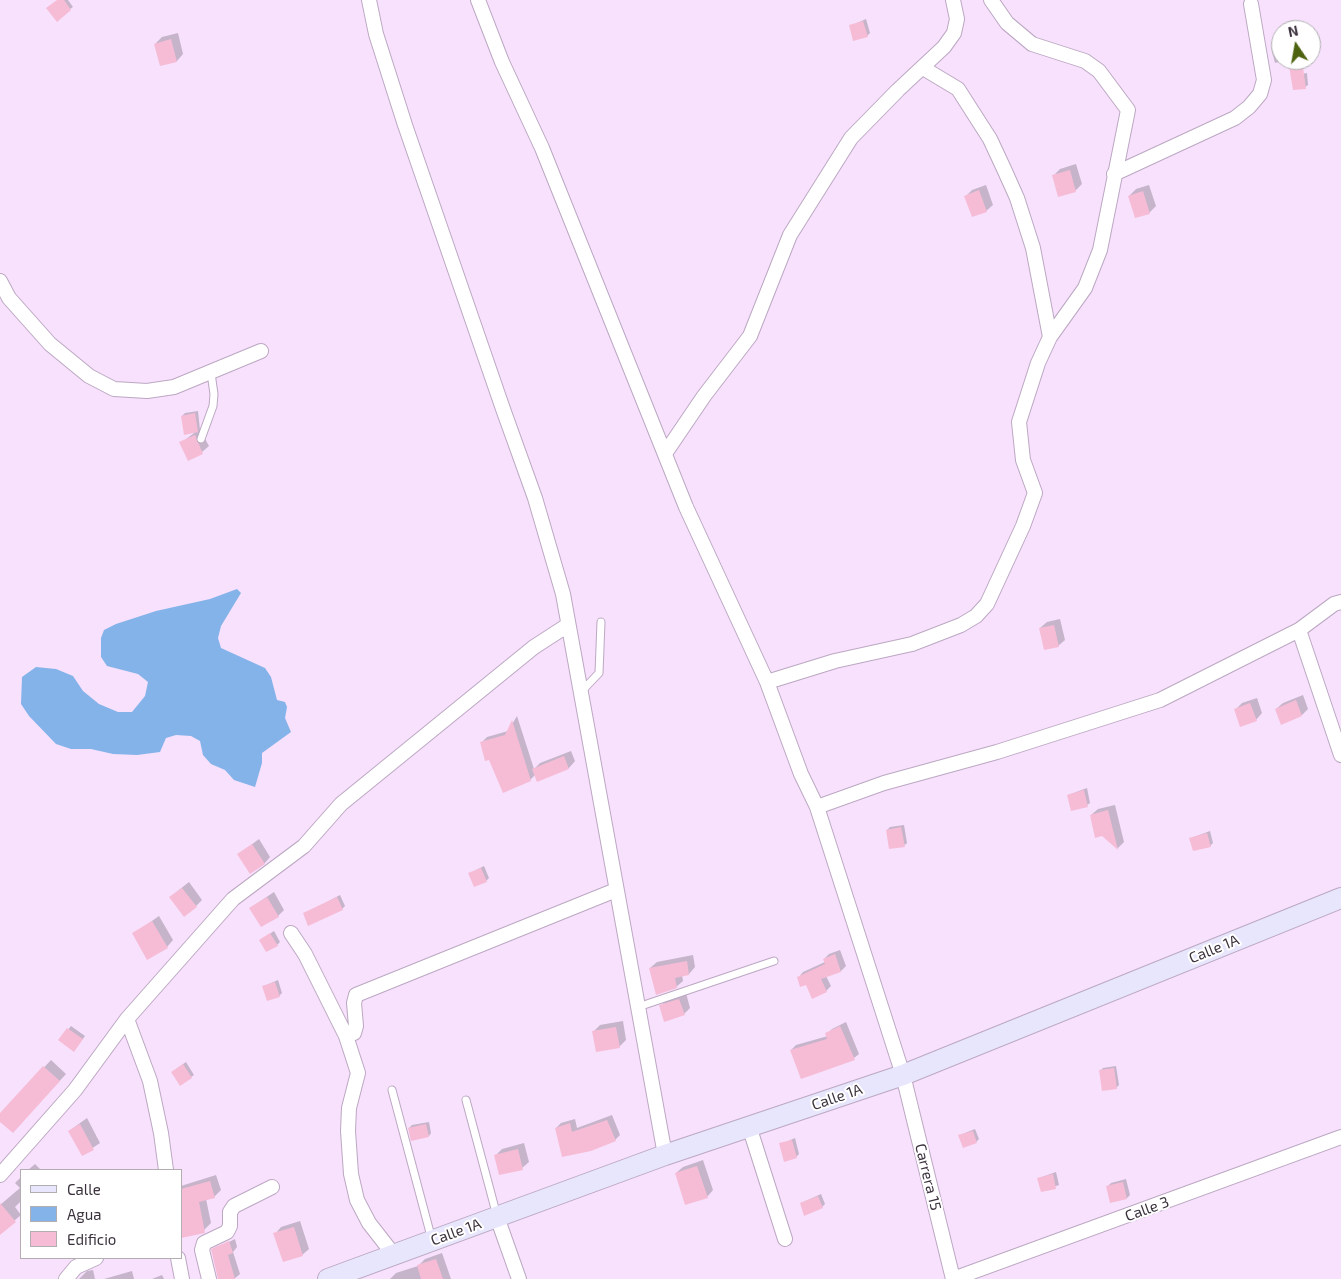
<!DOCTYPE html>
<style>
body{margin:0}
#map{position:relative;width:1341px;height:1279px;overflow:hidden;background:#f7e1fd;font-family:"Exo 2",sans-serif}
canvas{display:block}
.legend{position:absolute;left:20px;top:1169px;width:162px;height:90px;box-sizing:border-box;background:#fff;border:1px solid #b1adb1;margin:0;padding:6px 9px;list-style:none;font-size:15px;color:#3b323d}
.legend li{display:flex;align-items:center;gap:10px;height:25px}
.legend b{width:25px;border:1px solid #b1adb1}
.north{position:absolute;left:1271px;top:20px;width:50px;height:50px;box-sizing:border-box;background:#fff;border:1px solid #b1adb1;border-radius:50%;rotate:348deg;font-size:14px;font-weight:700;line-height:20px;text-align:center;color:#3b323d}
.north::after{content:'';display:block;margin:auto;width:18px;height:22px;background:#4d630f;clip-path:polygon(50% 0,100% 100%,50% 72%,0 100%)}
</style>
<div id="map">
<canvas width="1341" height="1279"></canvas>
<ul class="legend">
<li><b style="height:6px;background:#e7e6fd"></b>Calle</li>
<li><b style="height:14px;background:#84b3e9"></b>Agua</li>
<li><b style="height:14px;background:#f7bcd5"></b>Edificio</li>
</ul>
<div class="north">N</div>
</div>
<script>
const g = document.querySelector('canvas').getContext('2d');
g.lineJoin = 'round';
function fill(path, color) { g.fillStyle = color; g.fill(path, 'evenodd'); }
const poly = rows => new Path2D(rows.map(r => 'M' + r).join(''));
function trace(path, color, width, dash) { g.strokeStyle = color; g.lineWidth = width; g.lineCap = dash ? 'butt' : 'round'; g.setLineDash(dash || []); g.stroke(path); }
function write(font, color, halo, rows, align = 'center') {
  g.font = font + ' "Exo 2",sans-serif'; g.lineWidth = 4; g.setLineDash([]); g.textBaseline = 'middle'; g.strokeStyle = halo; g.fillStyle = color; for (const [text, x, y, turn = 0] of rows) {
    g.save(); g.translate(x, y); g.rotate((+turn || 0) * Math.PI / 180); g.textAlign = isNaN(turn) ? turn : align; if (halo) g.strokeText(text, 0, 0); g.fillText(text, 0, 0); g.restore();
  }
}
fill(poly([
 [237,589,241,593,221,626,218,638,221,648,265,668,271,677,277,700,285,702,287,707,285,718,291,732,262,753,262,763,255,787,234,780,225,770,211,764,203,755,200,741,191,736,176,735,166,738,160,752,137,755,113,754,91,749,71,749,56,744,29,716,21,704,22,677,36,667,56,669,73,676,83,691,99,704,118,712,132,712,145,696,148,682,138,674,107,666,101,657,101,638,104,630,116,624,156,611,210,599]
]), '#84b3e9');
fill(poly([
 [57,0,68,0,73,7,70,9],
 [866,19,870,33,867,36,850,26],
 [178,33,183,54,177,61,161,65,155,44,162,37],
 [1281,46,1281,60,1285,60,1275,63,1272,51],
 [1307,73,1308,85,1305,87,1295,75],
 [1076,164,1082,184,1076,190,1059,195,1053,176,1060,169],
 [986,185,993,205,986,211,966,196,972,190],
 [1149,185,1156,206,1149,213,1129,196,1136,189],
 [198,411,200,430,209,446,202,452,188,459,181,443,194,433,182,416,185,413],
 [1060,619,1065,640,1058,646,1040,628,1047,622],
 [1303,695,1308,709,1302,715,1276,709,1283,703],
 [1257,698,1262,713,1256,720,1235,710,1242,703],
 [517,716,534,769,540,763,571,751,575,761,569,768,538,780,536,774,530,780,482,742,487,737,508,731],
 [1087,788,1090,803,1087,805,1068,795],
 [1115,805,1124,842,1118,848,1102,835,1091,815,1098,809],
 [904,825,907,843,905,845,887,830,890,827],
 [1210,831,1213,843,1210,846,1191,838],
 [259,839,270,857,264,864,239,854],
 [484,866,489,878,486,881,470,873],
 [189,882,202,900,196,906,170,897],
 [274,892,284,910,278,916,250,908],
 [340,895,345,906,342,909,304,914],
 [159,916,173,940,167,947,133,934],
 [274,931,280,942,277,945,261,940],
 [840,950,846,966,841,971,826,976,831,986,826,991,798,978,803,972,825,962,824,959,829,954],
 [693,955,695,967,689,974,682,975,683,981,676,987,650,968,657,962],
 [278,980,282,993,279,996,264,986],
 [686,993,690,1008,684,1014,661,1006,667,999],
 [623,1021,626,1040,619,1047,594,1031,600,1025],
 [846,1022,859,1054,854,1058,801,1078,791,1050,796,1045,828,1036,827,1034,832,1029],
 [71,1026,85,1036,77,1047,60,1040],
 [51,1060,66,1074,19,1125,0,1121,0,1115],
 [186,1062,194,1075,191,1077,176,1069],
 [1116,1066,1119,1085,1116,1088,1100,1071,1103,1068],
 [612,1115,620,1135,615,1140,591,1149,556,1128,561,1123,575,1119,577,1128],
 [87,1118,100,1143,82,1155,69,1131],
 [429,1122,431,1133,429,1136,409,1128,412,1125],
 [975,1129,979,1139,976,1142,960,1135],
 [795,1138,799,1154,796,1157,781,1144],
 [524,1143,529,1162,522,1168,495,1156,502,1149],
 [703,1160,713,1190,707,1197,676,1173,683,1167],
 [35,1164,41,1170,28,1170],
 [1056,1172,1059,1185,1042,1191,1039,1178],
 [216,1175,221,1190,214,1197,206,1199,211,1223,204,1230,181,1208,181,1186],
 [21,1177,21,1201,15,1207,21,1215,1,1232,0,1205,20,1188,15,1183],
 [1126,1179,1130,1195,1127,1198,1111,1202,1108,1186,1111,1183],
 [821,1194,825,1204,822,1207,801,1203],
 [300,1221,309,1249,302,1255,275,1234,281,1227],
 [235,1239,237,1247,233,1252,240,1274,234,1279,219,1279,214,1249,217,1246,217,1248],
 [442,1253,451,1279,390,1279,396,1273,418,1266,425,1259],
 [93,1270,95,1279,79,1279,87,1271],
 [132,1271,134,1279,104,1279],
 [162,1275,164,1279,152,1279]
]), '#0003');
fill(poly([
 [57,0,64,0,71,10,57,22,46,8],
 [863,21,868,37,853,41,849,25],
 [171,39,177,62,160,66,154,44],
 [1288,60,1302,60,1306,89,1293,90],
 [1070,170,1076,192,1058,197,1052,175],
 [979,190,987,212,972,217,964,196],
 [1143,191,1150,214,1135,218,1128,196],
 [195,413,198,432,184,435,181,416],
 [195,435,203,454,188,461,179,442],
 [1054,625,1059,647,1044,650,1039,628],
 [1296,700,1302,716,1281,725,1275,709],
 [1250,703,1257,721,1240,727,1234,709],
 [512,720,531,781,503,793,489,760,485,761,480,742,505,735],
 [564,756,569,769,537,782,532,769],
 [1084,790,1088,807,1071,811,1067,795],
 [1108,810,1118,850,1102,836,1095,838,1090,815],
 [901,827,905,847,889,849,886,830],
 [1207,833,1211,847,1193,851,1189,838],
 [252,844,265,864,250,874,237,854],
 [481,868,487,882,474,887,468,873],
 [182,888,197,907,184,917,169,897],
 [267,897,279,917,261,927,249,908],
 [337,897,343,910,308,926,303,913],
 [152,921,168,948,147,960,132,933],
 [270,933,278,946,266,952,259,940],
 [835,954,841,972,821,979,827,992,812,999,806,985,800,987,797,977,825,964,823,959],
 [687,961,689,975,675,978,677,988,656,995,649,968],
 [275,982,280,997,267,1001,262,986],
 [679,999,685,1015,664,1022,659,1005],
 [840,1026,855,1060,801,1079,790,1050,827,1039,825,1033],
 [616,1027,620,1048,596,1052,592,1031],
 [67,1028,83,1039,74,1052,58,1040],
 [183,1064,192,1078,180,1086,171,1072],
 [43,1066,60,1081,13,1133,0,1122,0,1113],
 [1114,1068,1117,1089,1102,1091,1099,1070],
 [607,1120,616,1141,591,1151,562,1157,555,1128,570,1123,572,1132],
 [80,1124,94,1150,82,1156,68,1131],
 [426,1124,429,1137,411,1141,408,1128],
 [973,1131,977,1143,963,1148,958,1135],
 [792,1140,797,1158,784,1162,779,1143],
 [518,1149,523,1170,499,1175,494,1155],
 [697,1166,708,1198,685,1205,675,1173],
 [1053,1174,1056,1189,1041,1192,1037,1178],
 [210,1181,215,1198,199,1202,205,1233,181,1238,181,1189],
 [1123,1182,1127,1199,1110,1203,1106,1186],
 [818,1196,823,1208,804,1216,800,1203],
 [0,1203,16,1222,0,1235],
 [294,1227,303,1256,283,1262,273,1233],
 [229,1241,233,1253,228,1255,235,1279,218,1279,211,1249],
 [436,1259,443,1279,421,1279,417,1265]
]), '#f7bcd5');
const lane = poly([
 [201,439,213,406,214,394,211,373],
 [580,693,599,673,601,622],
 [638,1007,774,961],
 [392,1090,432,1240],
 [466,1100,497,1216]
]);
const street = poly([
 [369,0,376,34,405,125,503,409,535,498,563,594,665,1155],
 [478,0,502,62,542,148,686,507,767,682,801,774,817,807,903,1075,953,1279],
 [923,68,958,89,990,139,1004,169,1017,198,1033,248,1050,337],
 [1114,174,1235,118,1249,107,1260,94,1264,80,1251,4],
 [0,281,9,298,50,344,89,376,114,389,147,391,174,387,261,351],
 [666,452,704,396,750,336,790,235,851,138,898,90,944,47,954,33,957,19,953,0],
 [1299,630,1341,755],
 [767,682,835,661,912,644,961,625,976,616,987,604,1023,526,1035,493,1023,460,1019,422,1038,363,1050,337,1085,288,1100,250,1128,110,1099,71,1085,61,1032,44,1007,23,991,0],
 [817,807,884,783,997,752,1160,700,1299,630,1334,604,1341,602],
 [291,933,305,954,346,1036],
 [127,1019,150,1081,161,1133,166,1170],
 [749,1126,785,1239],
 [0,1175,75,1090,127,1019,233,899,304,846,341,804,534,647,568,625],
 [497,1217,519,1279],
 [394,1255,369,1223,357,1200,351,1174,348,1131,349,1108,358,1073,346,1036,354,1033,356,1026,354,1003,356,995,616,890],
 [178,1258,182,1279],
 [66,1279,76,1267,96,1258],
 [209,1279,202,1250,204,1243,227,1232,230,1226,230,1212,234,1206,272,1187],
 [953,1279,1341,1137]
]);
const secondary = poly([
 [328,1279,665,1155,903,1075,1341,898]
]);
trace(lane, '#bca8c2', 9);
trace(street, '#bca8c2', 16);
trace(secondary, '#bca8c2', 22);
trace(lane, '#fff', 7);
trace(street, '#fff', 14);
trace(secondary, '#e7e6fd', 20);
write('15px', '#3b323d', '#fff', [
 ["Calle 1A",1214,949,-22],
 ["Calle 1A",837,1097,-19],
 ["Carrera 15",928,1177,76],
 ["Calle 3",1147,1209,-20],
 ["Calle 1A",456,1232,-20]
]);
</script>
